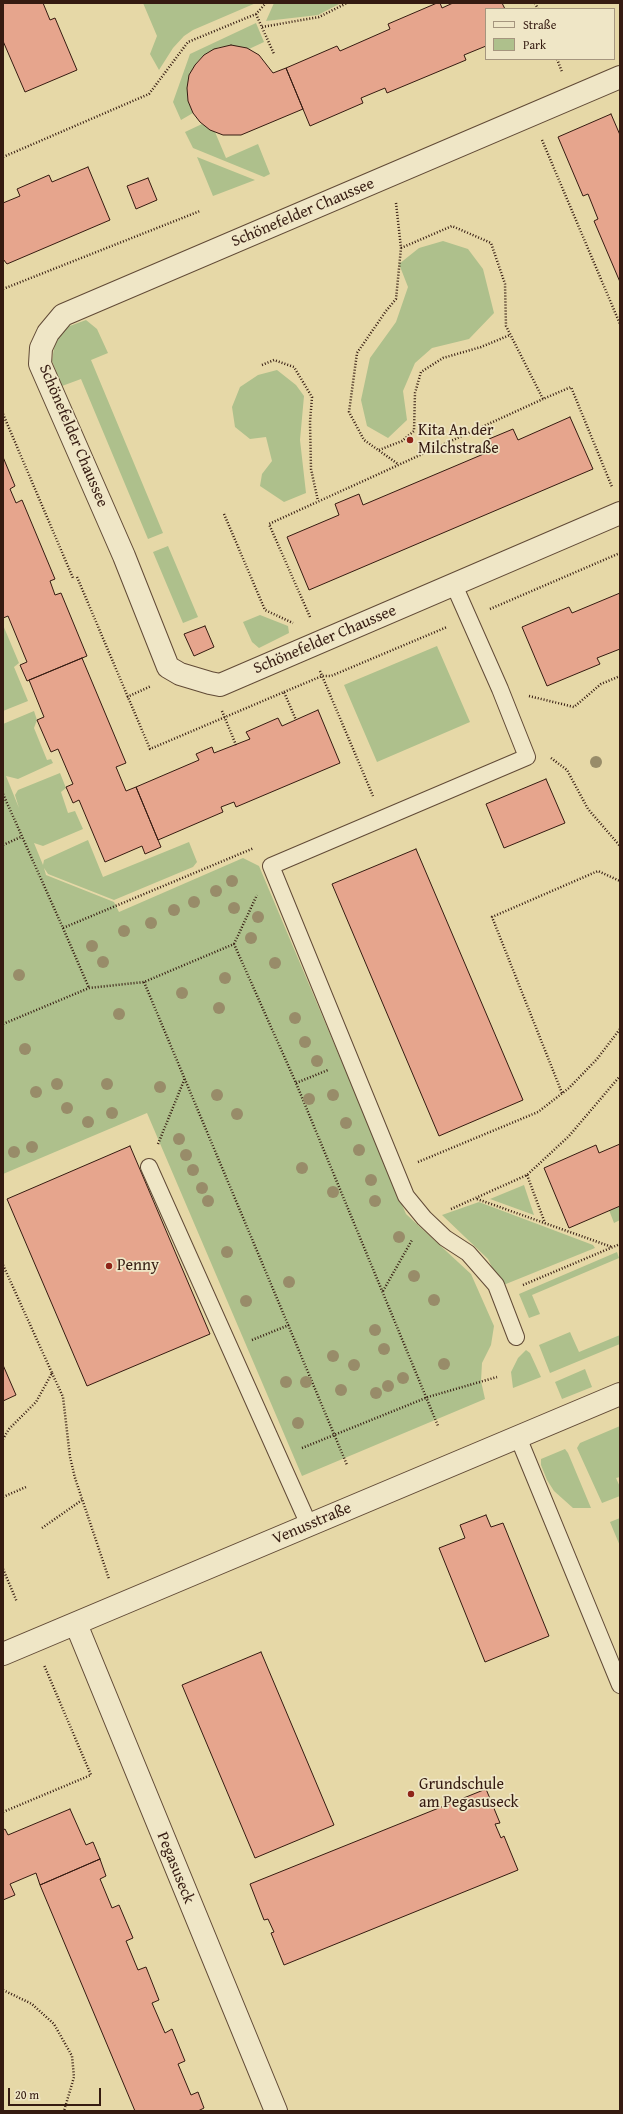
<!DOCTYPE html>
<meta charset="utf-8">
<style>
body{margin:0}
#map{position:relative;width:623px;height:2114px;overflow:hidden;background:#e6d8a7;font-family:"Gentium Book Plus",serif}
canvas{display:block}
.frame{position:absolute;inset:0;border:4px solid #351b11;pointer-events:none}
.legend{position:absolute;left:485px;top:8px;width:130px;height:52px;box-sizing:border-box;background:#efe6c6;border:1px solid #a5957e;margin:0;padding:5px 7px;list-style:none;font-size:12px;color:#351b11}
.legend li{display:flex;align-items:center;gap:8px;height:20px}
.legend b{width:20px;border:1px solid #a5957e}
.scale{position:absolute;left:8px;top:2088px;width:93px;height:18px;box-sizing:border-box;border:2px solid #351b11;border-top:0;padding-left:5px;font-size:12px;line-height:14px;white-space:nowrap;color:#351b11;-webkit-text-stroke:3px #efe6c6;paint-order:stroke}
</style>
<div id="map">
<canvas width="623" height="2114"></canvas>
<div class="frame"></div>
<ul class="legend">
<li><b style="height:5px;background:#efe6c6"></b>Straße</li>
<li><b style="height:11px;background:#aec08c"></b>Park</li>
</ul>
<div class="scale">20 m</div>
</div>
<script>
const g = document.querySelector('canvas').getContext('2d');
g.lineJoin = 'round';
function fill(path, color) { g.fillStyle = color; g.fill(path, 'evenodd'); }
const poly = rows => new Path2D(rows.map(r => 'M' + r).join(''));
function trace(path, color, width, dash) { g.strokeStyle = color; g.lineWidth = width; g.lineCap = dash ? 'butt' : 'round'; g.setLineDash(dash || []); g.stroke(path); }
function write(font, color, halo, rows, align = 'center') {
  g.font = font + ' "Gentium Book Plus",serif'; g.lineWidth = 3.5; g.setLineDash([]); g.textBaseline = 'middle'; g.strokeStyle = halo; g.fillStyle = color; for (const [text, x, y, turn = 0] of rows) {
    g.save(); g.translate(x, y); g.rotate((+turn || 0) * Math.PI / 180); g.textAlign = isNaN(turn) ? turn : align; if (halo) g.strokeText(text, 0, 0); g.fillText(text, 0, 0); g.restore();
  }
}
fill(poly([
 [143,3,256,3,193,30,184,36,173,48,159,70,150,54,157,36],
 [274,3,341,3,318,15,266,21],
 [256,23,264,42,249,49,235,46,219,47,204,55,198,61,189,75,187,88,188,101,193,113,181,120,173,102,190,54],
 [202,124,215,132,226,158,258,144,270,174,264,177,193,148,185,132],
 [197,157,255,180,213,196],
 [443,241,468,249,483,269,494,313,469,339,432,348,415,363,403,391,407,420,388,438,367,426,361,400,370,358,396,322,408,287,399,264,419,248],
 [86,320,97,329,108,353,91,360,163,533,148,539,81,379,62,386,52,361,54,348,58,336,67,327],
 [277,370,296,385,304,396,300,440,306,493,284,502,260,486,262,474,272,461,266,437,250,439,235,427,232,407,240,387,258,375],
 [168,546,198,617,183,623,153,552],
 [260,615,288,626,289,633,259,648,252,642,243,622],
 [3,625,19,663,14,667,28,701,3,711],
 [437,646,470,722,377,762,344,685],
 [34,711,37,720,34,728,47,760,51,759,53,763,18,779,6,776,19,808,15,795,18,790,60,773,66,788,61,792,68,813,75,811,83,829,43,846,34,843,43,865,44,860,88,840,103,877,189,842,197,862,193,867,114,900,48,874,44,868,46,875,114,902,119,912,243,858,259,866,406,1214,471,1274,494,1326,491,1345,482,1363,481,1381,485,1399,302,1476,147,1113,3,1174,3,724],
 [524,1185,534,1215,490,1199],
 [479,1202,593,1245,595,1248,501,1286,488,1259,442,1215],
 [620,1206,620,1220,614,1223,609,1210],
 [617,1252,619,1258,532,1295,540,1314,529,1318,519,1294],
 [570,1332,579,1352,620,1335,620,1344,550,1373,539,1345],
 [526,1350,530,1353,541,1377,513,1388,511,1372,518,1358],
 [585,1369,592,1387,562,1399,555,1382],
 [620,1426,620,1477,616,1478,620,1487,620,1496,602,1503,577,1448,580,1443],
 [565,1449,568,1453,591,1508,573,1508,554,1491,547,1480,541,1465,541,1459],
 [620,1518,620,1546,610,1522]
]), '#aec08c');
const building = poly([
 [3,3,43,3,50,20,55,18,77,70,25,92,3,41,3,3],
 [437,3,440,3,442,8,453,3,502,3,505,9,486,9,486,46,464,55,466,60,387,93,385,88,361,98,363,103,310,126,286,68,337,46,340,51,390,29,388,24,437,3],
 [231,45,247,48,259,55,273,73,286,68,303,109,241,135,223,135,210,130,200,122,193,113,188,101,187,88,189,75,195,65,204,55,214,49,231,45],
 [611,114,620,135,620,282,594,221,598,219,588,194,583,196,558,137,611,114],
 [88,167,110,220,7,264,3,259,3,203,20,196,17,189,49,175,52,182,88,167],
 [148,178,157,200,136,209,127,186,148,178],
 [570,417,593,469,309,590,287,537,339,515,335,504,359,494,363,505,493,450,489,439,513,429,518,440,570,417],
 [3,457,15,486,10,489,16,503,22,500,55,579,50,581,55,595,61,593,87,656,27,681,20,665,27,662,8,616,3,618,3,457],
 [620,593,620,649,597,658,600,664,547,686,522,627,569,607,572,613,620,593],
 [205,626,214,647,194,656,184,634,205,626],
 [82,658,126,763,116,767,126,791,136,787,161,847,145,854,142,846,105,862,79,800,73,803,66,787,73,784,58,749,51,752,37,720,44,717,29,680,82,658],
 [318,710,340,763,236,807,234,802,221,807,223,812,158,840,136,787,199,760,196,754,212,747,214,753,250,739,246,732,278,718,282,726,318,710],
 [546,779,565,823,504,848,486,804,546,779],
 [416,849,523,1100,439,1136,332,884,416,849],
 [620,1144,620,1206,569,1228,544,1168,596,1145,599,1153,620,1144],
 [130,1146,210,1334,87,1386,7,1199,130,1146],
 [3,1365,16,1395,3,1401,3,1365],
 [486,1515,491,1527,503,1523,549,1636,485,1662,439,1548,465,1538,460,1525,486,1515],
 [261,1652,334,1825,255,1858,182,1685,261,1652],
 [486,1789,500,1823,495,1824,501,1838,504,1836,518,1870,284,1965,271,1933,274,1932,268,1919,264,1920,250,1884,486,1789],
 [70,1809,86,1845,93,1842,100,1859,40,1885,36,1873,10,1884,15,1895,3,1900,3,1830,5,1829,8,1835,70,1809],
 [100,1859,106,1876,100,1879,112,1908,119,1905,133,1938,126,1941,138,1970,146,1967,159,2000,152,2003,165,2033,172,2029,185,2061,178,2064,191,2095,198,2092,204,2108,198,2111,135,2111,40,1885,100,1859]
]);
fill(building, '#e6a58d');
trace(building, '#351b11', 1);
const service = poly([
 [454,585,500,689,527,757,271,866,406,1196,424,1218,445,1238,468,1253,496,1285,516,1337],
 [149,1167,309,1525],
 [518,1437,620,1685]
]);
const minor = poly([
 [620,77,63,315,48,333,41,348,40,364,124,556,168,667,180,674,210,683,220,685,620,513],
 [76,1624,276,2111],
 [3,1654,620,1394]
]);
trace(service, '#614a36', 18);
trace(minor, '#614a36', 24);
trace(poly([
 [535,3,538,9],
 [256,14,274,54],
 [262,27,319,17,347,3],
 [557,59,562,72],
 [542,140,620,324],
 [3,157,149,94,188,42,256,14,266,3],
 [396,203,401,248,396,299,386,311,357,353,349,412,364,440,398,464],
 [401,248,452,226,491,243,505,284,506,326,543,399,571,387,612,487],
 [3,289,200,211],
 [262,365,274,360,294,367,312,397,310,422,311,469,318,501],
 [3,414,73,578],
 [379,450,402,441,414,431,415,393,421,372,443,358,481,347,510,335],
 [224,514,265,610,293,623],
 [77,577,150,749,284,692,296,720],
 [490,609,620,553],
 [310,617,269,524,543,399],
 [320,671,373,796],
 [284,692,322,676,331,676,447,627],
 [529,696,574,707,601,684,620,676],
 [127,697,151,686],
 [222,711,236,745],
 [551,758,567,770,588,809,620,846],
 [3,794,63,928,254,848],
 [3,845,21,837],
 [63,928,89,988],
 [234,944,257,895],
 [144,982,347,1465],
 [3,1024,89,988,144,982,234,944,296,1083,438,1426],
 [296,1083,328,1070],
 [562,1093,492,917,598,871,620,881],
 [158,1144,185,1078],
 [418,1162,538,1112,569,1088,597,1059,620,1029],
 [527,1175,545,1223],
 [477,1199,612,1247],
 [451,1209,527,1175,569,1136,620,1076],
 [3,1265,52,1373,36,1402,9,1429,3,1439],
 [523,1285,620,1244],
 [383,1291,412,1240],
 [252,1340,289,1325],
 [52,1373,63,1397,70,1457,75,1478,109,1579],
 [302,1448,428,1397,497,1377],
 [3,1497,26,1487],
 [42,1528,82,1500],
 [3,1569,17,1602],
 [3,1812,91,1775,44,1665],
 [3,1990,32,2004,54,2024,72,2056,74,2077,64,2111]
]), '#351b11', 2.5, [1, 2]);
trace(service, '#efe6c6', 16);
trace(minor, '#efe6c6', 22);
g.fillStyle = '#988c69';
for (const [x, y] of [
 [596,762],
 [232,881],
 [216,891],
 [194,902],
 [234,908],
 [174,910],
 [258,917],
 [151,923],
 [124,931],
 [251,938],
 [92,946],
 [103,962],
 [275,963],
 [19,975],
 [225,978],
 [182,993],
 [219,1008],
 [119,1014],
 [295,1018],
 [305,1042],
 [25,1049],
 [317,1061],
 [57,1084],
 [107,1084],
 [160,1087],
 [36,1092],
 [217,1095],
 [333,1095],
 [309,1099],
 [67,1108],
 [112,1113],
 [237,1114],
 [88,1122],
 [346,1123],
 [179,1139],
 [32,1147],
 [359,1150],
 [14,1152],
 [186,1155],
 [302,1168],
 [193,1170],
 [371,1180],
 [202,1188],
 [333,1192],
 [208,1201],
 [375,1201],
 [399,1237],
 [227,1252],
 [414,1276],
 [289,1282],
 [434,1300],
 [246,1301],
 [375,1330],
 [384,1349],
 [333,1356],
 [444,1364],
 [354,1365],
 [403,1378],
 [286,1382],
 [306,1382],
 [388,1386],
 [341,1390],
 [376,1393],
 [298,1423]
]) { g.beginPath(); g.arc(x, y, 6, 0, 2 * Math.PI); g.fill(); }
for (const [x, y, r, color] of [
 [410,440,4,"#8f2418"],
 [109,1266,4,"#8f2418"],
 [411,1794,4,"#8f2418"]
]) { const dot = new Path2D(); dot.arc(x, y, r, 0, 2 * Math.PI); g.fillStyle = color; g.fill(dot); trace(dot, '#efe6c6', 1.5); }
write('16px', '#351b11', '#efe6c6', [
 ["Schönefelder Chaussee",303,213,-23],
 ["Schönefelder Chaussee",73,436,67],
 ["Schönefelder Chaussee",325,640,-23],
 ["Venusstraße",312,1524,-23],
 ["Pegasuseck",175,1868,68]
]);
write('16px', '#351b11', '#efe6c6', [
 ["Kita An der",418,431],
 ["Milchstraße",418,449],
 ["Penny",117,1266],
 ["Grundschule",419,1785],
 ["am Pegasuseck",419,1803]
], 'left');
</script>
